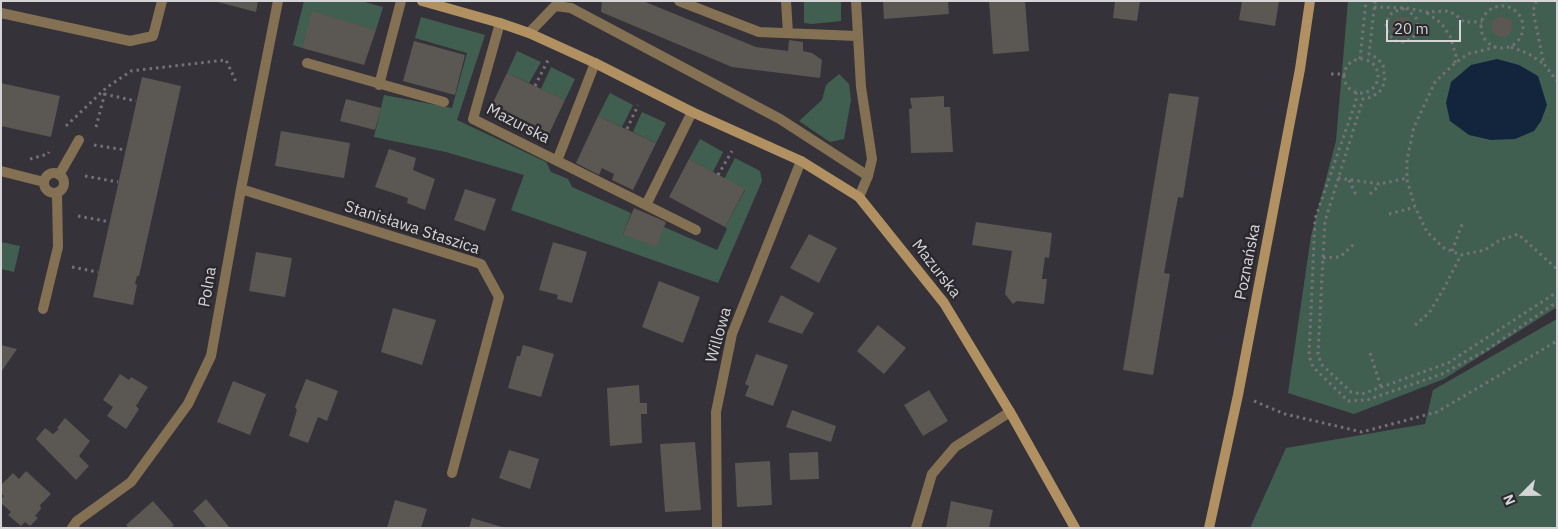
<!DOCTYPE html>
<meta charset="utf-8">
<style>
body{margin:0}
#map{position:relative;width:1558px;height:529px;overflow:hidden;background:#353339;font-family:"IBM Plex Sans",sans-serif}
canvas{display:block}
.frame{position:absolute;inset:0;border:2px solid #d5d4d7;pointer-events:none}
.north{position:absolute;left:1498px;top:469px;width:50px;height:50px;-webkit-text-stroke:4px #2b292e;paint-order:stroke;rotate:247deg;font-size:14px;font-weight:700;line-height:20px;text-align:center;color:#d5d4d7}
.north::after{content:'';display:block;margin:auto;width:18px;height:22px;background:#d5d4d7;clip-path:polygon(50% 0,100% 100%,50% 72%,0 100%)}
.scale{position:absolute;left:1386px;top:20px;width:75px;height:22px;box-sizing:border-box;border:2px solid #d5d4d7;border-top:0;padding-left:6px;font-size:15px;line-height:18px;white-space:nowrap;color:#d5d4d7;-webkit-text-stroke:4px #2b292e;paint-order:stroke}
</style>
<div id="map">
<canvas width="1558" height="529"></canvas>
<div class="frame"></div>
<div class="north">N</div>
<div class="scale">20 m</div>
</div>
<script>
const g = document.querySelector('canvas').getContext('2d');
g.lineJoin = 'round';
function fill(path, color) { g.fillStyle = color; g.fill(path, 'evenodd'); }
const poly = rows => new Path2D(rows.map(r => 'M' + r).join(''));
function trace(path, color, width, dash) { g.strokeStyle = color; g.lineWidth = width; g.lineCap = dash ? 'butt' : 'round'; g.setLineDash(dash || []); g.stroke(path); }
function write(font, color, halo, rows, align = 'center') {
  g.font = font + ' "IBM Plex Sans",sans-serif'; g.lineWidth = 5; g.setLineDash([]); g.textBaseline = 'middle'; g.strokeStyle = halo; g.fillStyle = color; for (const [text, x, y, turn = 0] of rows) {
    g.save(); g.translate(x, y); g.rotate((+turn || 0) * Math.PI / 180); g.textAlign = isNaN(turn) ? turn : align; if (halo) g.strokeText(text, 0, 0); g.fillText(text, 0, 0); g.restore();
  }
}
fill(poly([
 [304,1,361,1,383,7,376,30,313,12,302,48,293,45],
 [804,1,841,1,841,21,812,24,804,23],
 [1348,1,1557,1,1557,307,1444,379,1354,414,1288,393,1311,236,1336,141],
 [421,17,485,35,457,120,546,162,551,172,568,179,572,187,631,213,623,234,664,227,717,250,727,229,725,227,745,190,724,179,735,158,760,171,762,181,718,283,511,210,524,175,446,152,374,137,384,95,452,108,467,53,415,38],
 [517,51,541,62,529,83,507,73],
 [551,67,575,79,565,100,541,89],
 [839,74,849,84,851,100,844,139,830,142,799,121,822,100,826,85],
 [610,93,633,105,622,127,598,116],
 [642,112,666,123,656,143,633,132],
 [700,139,723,152,713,172,689,159],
 [1,242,20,246,14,272,1,269],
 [1557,319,1557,528,1250,528,1286,448,1425,424,1433,390]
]), '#415f51');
fill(poly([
 [1497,59,1519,65,1538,76,1547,105,1541,121,1534,131,1515,139,1491,140,1469,135,1450,121,1446,103,1451,82,1471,65]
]), '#13253c');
fill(poly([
 [214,1,258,1,256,12],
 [602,1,643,1,756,47,788,51,789,40,803,42,803,51,812,53,822,60,820,78,732,67,601,12],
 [883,1,948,1,949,14,884,19],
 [989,1,1025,1,1029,51,993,54],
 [1115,1,1140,1,1137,21,1113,18],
 [1242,1,1279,1,1275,26,1239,20],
 [312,11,376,30,364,65,302,48],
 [1501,16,1512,21,1511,33,1501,38,1492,32,1492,21],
 [1397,17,1409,18,1413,28,1406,38,1394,36,1390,26],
 [414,41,465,55,455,95,403,81],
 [507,73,565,100,547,138,489,111],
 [142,77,181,86,139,276,137,276,135,284,137,285,133,305,93,297],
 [1,83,60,96,51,137,1,126],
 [1169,93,1199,97,1183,198,1178,197,1164,273,1170,274,1153,375,1123,370],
 [944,96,944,107,950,107,953,152,911,153,909,109,912,108,910,98],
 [346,99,381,108,375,130,340,121],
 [598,116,656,143,633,190,612,180,614,174,602,168,599,175,576,163],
 [281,131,350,143,344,178,275,166],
 [389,149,416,158,413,170,435,179,425,210,407,203,408,198,375,187],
 [689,159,745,189,725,227,669,197],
 [465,189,496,199,485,231,454,220],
 [634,208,666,222,656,247,623,234],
 [976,222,1052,233,1049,258,1045,257,1042,279,1047,279,1044,304,1017,301,1013,304,1005,294,1012,251,972,245],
 [809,234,837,248,819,283,790,268],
 [553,242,587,252,572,303,557,299,558,295,539,290],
 [256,252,292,258,285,297,249,291],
 [659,281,700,297,683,343,642,327],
 [781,295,814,313,802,334,768,322],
 [393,308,436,320,422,365,381,352],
 [878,325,906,348,884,374,857,351],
 [1,345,17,349,1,372],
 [523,345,554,354,541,397,508,388,517,356,520,356],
 [756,354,788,365,773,406,745,396,749,386,745,384],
 [120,374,129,380,131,377,148,387,136,406,139,409,126,429,107,416,113,407,103,400],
 [306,379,338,391,327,421,318,417,308,443,289,436,297,410,295,407],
 [233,381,266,394,250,435,217,422],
 [639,385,640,403,647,403,647,414,641,414,642,443,610,446,607,388],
 [929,390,948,421,923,436,904,405],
 [792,410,836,426,831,442,786,427],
 [65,418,90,441,79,456,89,466,76,480,36,439,45,428,53,434,59,429,57,428],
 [695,442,701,510,665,512,660,444],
 [509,450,539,459,530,489,499,478],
 [818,452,819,479,790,480,789,453],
 [770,461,772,505,737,507,735,463],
 [26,471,51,494,40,505,41,509,35,516,38,518,30,526,25,522,21,526,8,515,11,512,1,503,1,499,4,496,1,493,1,485,13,473,19,479],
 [206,499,230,528,207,528,193,511],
 [395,500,427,509,421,528,387,528],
 [153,501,174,525,171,528,129,528,126,525],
 [951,501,993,510,989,528,946,528],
 [472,518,502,527,502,528,469,528]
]), '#5b5752');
trace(poly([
 [1375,1,1369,54,1377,58,1383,65,1385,82,1380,91,1372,97,1363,99,1325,221,1318,353,1321,364,1351,392,1362,394,1448,363,1557,292],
 [1536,1,1533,11,1544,64,1557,81],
 '1481 27a21 21 0 1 1 42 0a21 21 0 1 1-42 0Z',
 [1374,7,1406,8,1427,12,1446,11,1455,14,1464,22,1482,22],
 [1406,8,1416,18,1418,28,1413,38,1403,42,1398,42,1389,35,1386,25,1389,16,1393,12,1406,8],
 [1427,13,1441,23,1450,36,1456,56,1455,63],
 [1496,47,1468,54,1455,63,1435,82,1414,127,1407,160,1407,180,1415,207,1427,232,1444,248,1461,255,1485,250,1500,240,1518,234,1557,269],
 [1511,47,1529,54,1544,64],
 [1360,59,1366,1],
 '1344 76a17 17 0 1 1 34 0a17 17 0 1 1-34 0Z',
 [1331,74,1345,74],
 [535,86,548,60],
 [1356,92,1356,101,1315,219,1309,356,1313,367,1348,401,1367,400,1442,374,1485,351,1557,302],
 [104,94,136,101],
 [66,126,106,88,131,71,226,60,237,84],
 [96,127,106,89],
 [627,129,638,105],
 [94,145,125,150],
 [30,159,48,154,49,152],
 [718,175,732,151],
 [85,176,118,182],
 [1338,178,1380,184,1407,178],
 [1349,180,1356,195],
 [1370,194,1380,185],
 [1389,214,1415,207],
 [78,216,110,222],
 [1452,251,1463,222],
 [1323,258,1340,257,1354,244],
 [72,267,98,272],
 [1415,325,1429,313,1443,290,1461,255],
 [1370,353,1381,387],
 [1254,401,1285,414,1362,432,1437,412,1557,341]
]), '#747277', 3, [2.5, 4]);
trace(poly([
 [679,1,759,32,857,36],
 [786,1,788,33],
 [856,1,861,87,872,159,868,176,859,197],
 [529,33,555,6,571,8,780,119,868,176],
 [916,528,932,474,955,447,1010,412]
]), '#847053', 10);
trace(poly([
 [1,13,130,41,153,36,162,1],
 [500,23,473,119,696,230],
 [307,63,444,102],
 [379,85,401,1],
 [557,161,595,63],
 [1,171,44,182],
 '44 183a10 10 0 1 1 20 0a10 10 0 1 1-20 0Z',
 [59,175,79,140],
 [241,189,481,264,499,297,452,473],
 [646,205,692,112],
 [43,309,58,247,57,193],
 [72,528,77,521,131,482,188,404,211,356,241,189,278,1],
 [717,528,716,412,732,334,801,161]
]), '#847053', 10);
trace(poly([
 [422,1,500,23,529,33,595,63,692,112,801,161,859,197,944,303,1010,412,1075,528],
 [1209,528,1238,395,1300,69,1310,1]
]), '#b19162', 10);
write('16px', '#d5d4d7', '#2b292e', [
 ["Mazurska",518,124,27],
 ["Stanisława Staszica",412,228,18],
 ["Poznańska",1248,262,-79],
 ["Mazurska",936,269,52],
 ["Polna",208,287,-80],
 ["Willowa",719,335,-74]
]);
</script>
